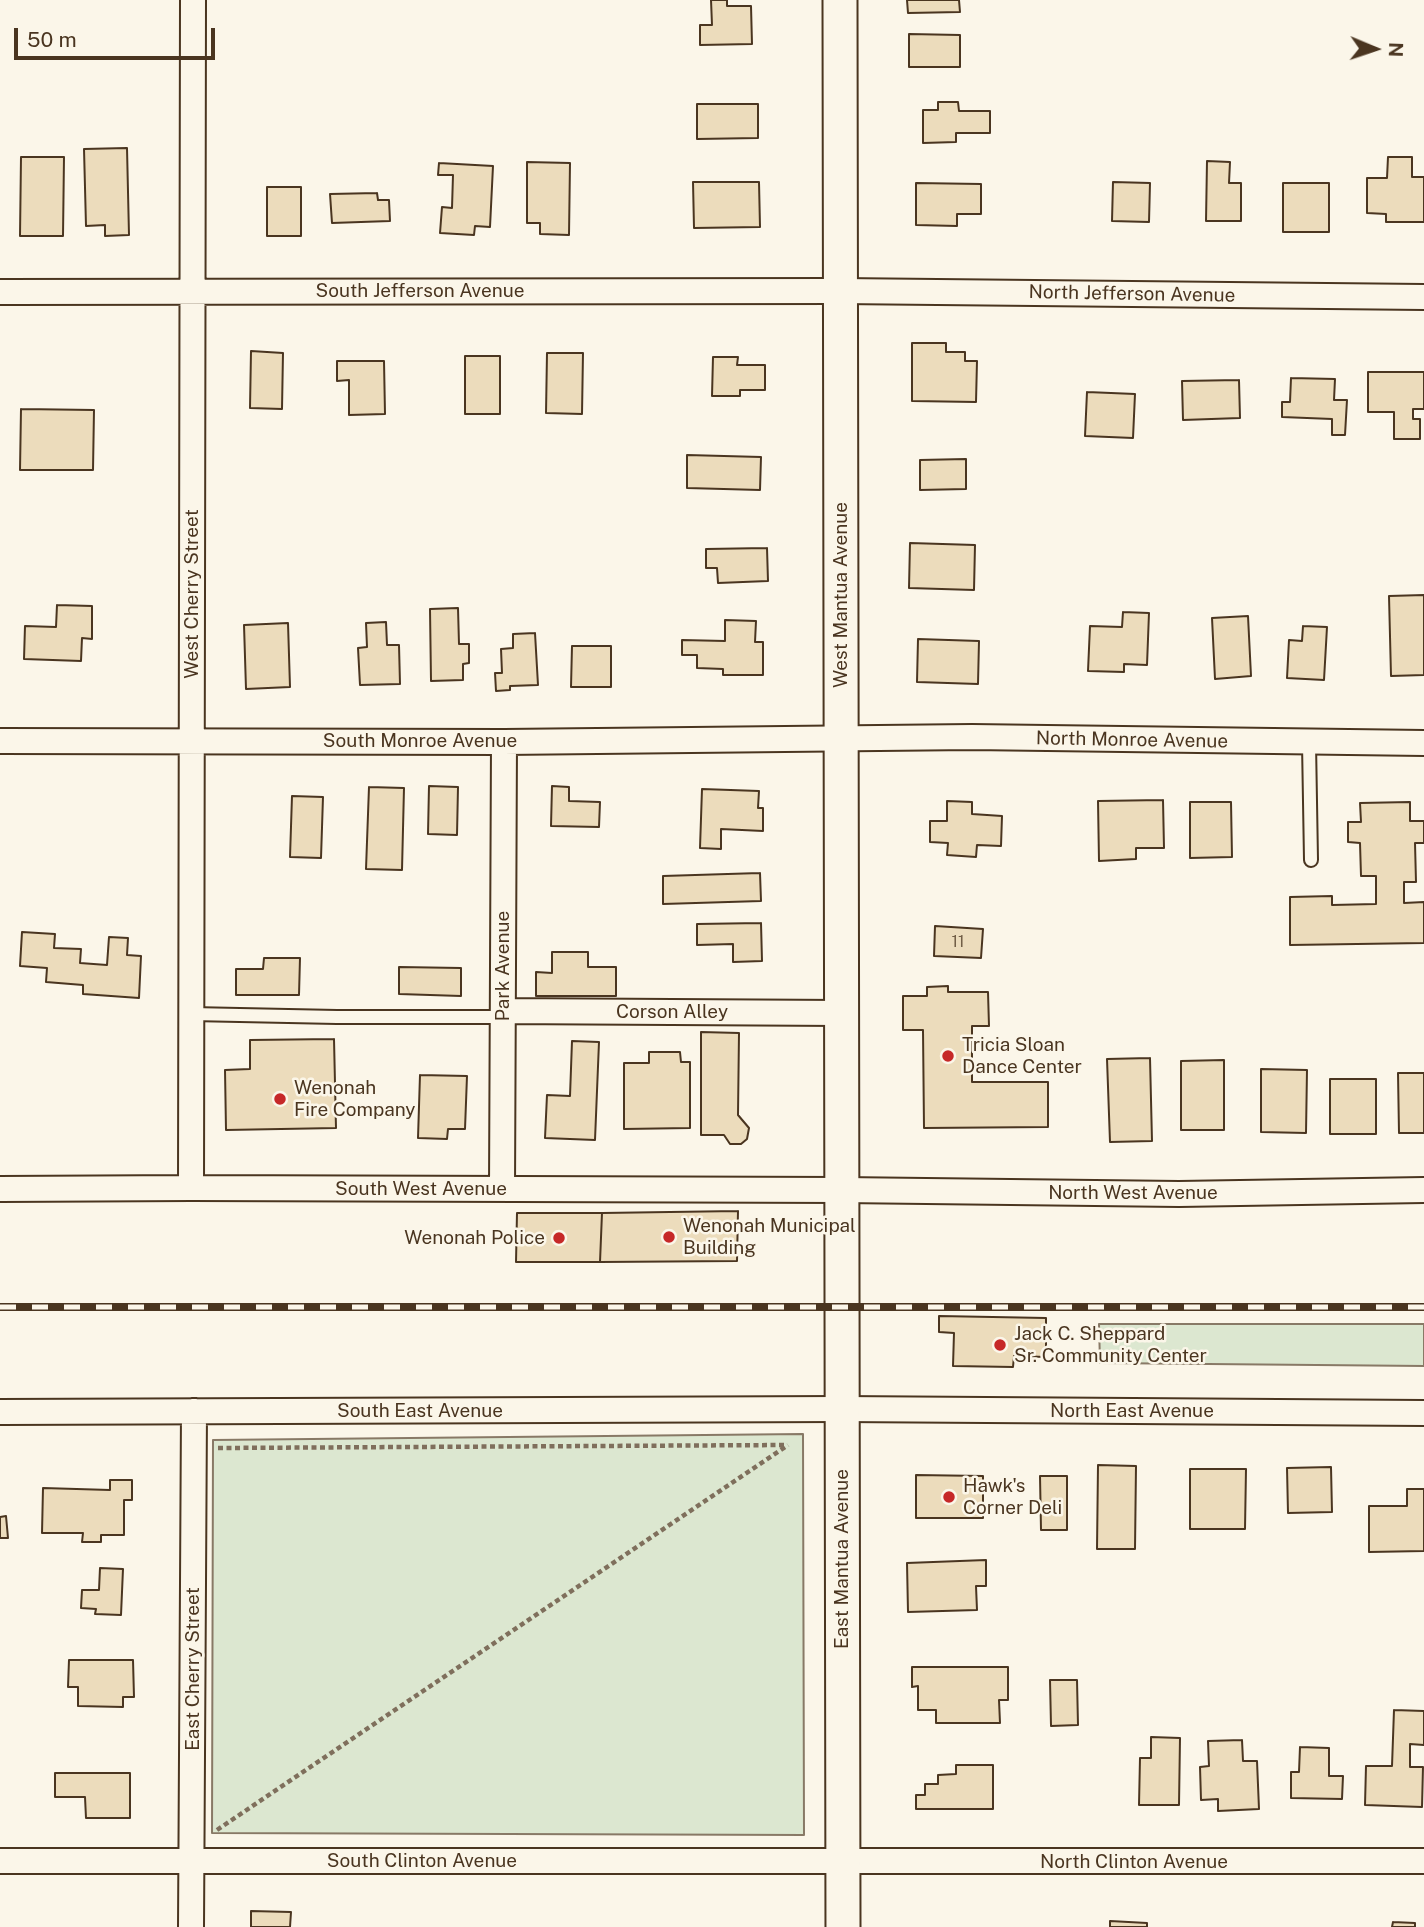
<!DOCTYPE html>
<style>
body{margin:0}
#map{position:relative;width:1424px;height:1927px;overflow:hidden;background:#fbf6e9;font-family:"Public Sans",sans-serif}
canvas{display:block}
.north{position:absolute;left:1340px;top:14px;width:70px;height:70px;-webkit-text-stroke:5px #fbf6e9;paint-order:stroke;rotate:92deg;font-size:19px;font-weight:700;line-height:28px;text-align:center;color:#4a3520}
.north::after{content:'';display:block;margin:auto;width:24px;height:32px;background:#4a3520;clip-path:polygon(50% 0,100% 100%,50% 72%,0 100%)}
.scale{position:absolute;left:14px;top:28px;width:201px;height:32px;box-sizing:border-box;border:4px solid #4a3520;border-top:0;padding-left:9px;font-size:21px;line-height:24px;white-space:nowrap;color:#4a3520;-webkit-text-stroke:5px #fbf6e9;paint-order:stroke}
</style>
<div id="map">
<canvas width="1424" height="1927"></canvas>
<div class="north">N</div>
<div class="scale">50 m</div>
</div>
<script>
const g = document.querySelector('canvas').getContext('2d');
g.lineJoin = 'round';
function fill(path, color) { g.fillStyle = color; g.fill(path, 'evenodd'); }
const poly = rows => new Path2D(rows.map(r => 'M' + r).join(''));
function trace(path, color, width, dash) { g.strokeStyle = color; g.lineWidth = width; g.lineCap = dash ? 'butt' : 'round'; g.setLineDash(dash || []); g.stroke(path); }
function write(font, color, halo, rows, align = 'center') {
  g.font = font + ' "Public Sans",sans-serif'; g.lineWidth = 5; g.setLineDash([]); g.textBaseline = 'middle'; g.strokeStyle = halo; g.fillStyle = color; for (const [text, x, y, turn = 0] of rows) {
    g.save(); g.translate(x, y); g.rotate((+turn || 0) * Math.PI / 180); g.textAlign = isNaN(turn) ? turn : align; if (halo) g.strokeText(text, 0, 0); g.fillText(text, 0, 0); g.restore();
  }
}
const green = poly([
 [1099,1324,1424,1324,1424,1366,1100,1363,1099,1324],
 [803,1434,804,1835,212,1833,213,1440,803,1434]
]);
fill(green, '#dce7d0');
trace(green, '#887966', 2);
const building = poly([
 [711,0,727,0,727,6,751,6,752,44,700,45,700,25,712,25,711,0],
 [907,0,959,0,960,12,908,13,907,0],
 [909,34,960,35,960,67,909,67,909,34],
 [938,102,958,102,959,111,990,111,990,133,956,133,956,142,923,143,923,110,938,110,938,102],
 [697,104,758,104,758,138,697,139,697,104],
 [127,148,129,235,105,236,105,225,86,226,84,149,127,148],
 [21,157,64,157,63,236,20,236,21,157],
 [1388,157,1412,157,1412,177,1424,177,1424,222,1386,222,1386,214,1367,213,1367,178,1387,178,1388,157],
 [1207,161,1230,162,1229,183,1241,183,1241,221,1206,221,1207,161],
 [527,162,570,163,569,235,540,234,540,223,527,223,527,162],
 [439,163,493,166,490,227,475,226,474,235,440,233,442,207,452,208,453,175,438,175,439,163],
 [693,182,759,182,760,227,694,228,693,182],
 [1113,182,1150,183,1149,222,1112,221,1113,182],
 [916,183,981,184,981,214,957,214,957,226,916,225,916,183],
 [1283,183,1329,183,1329,232,1283,232,1283,183],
 [267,187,301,187,301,236,267,236,267,187],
 [377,193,378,200,389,200,390,221,332,223,330,194,377,193],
 [912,343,946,343,946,352,965,352,965,361,977,361,976,402,912,401,912,343],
 [251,351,283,353,282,409,250,408,251,351],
 [547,353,583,353,582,414,546,413,547,353],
 [465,356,500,356,500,414,465,414,465,356],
 [713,357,738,357,737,365,765,365,765,390,740,390,740,396,712,396,713,357],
 [337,361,384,361,385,414,349,415,349,380,337,381,337,361],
 [1368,372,1424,372,1424,409,1413,409,1413,419,1420,419,1420,439,1394,439,1394,412,1368,412,1368,372],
 [1291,378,1335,379,1334,400,1347,400,1345,435,1332,435,1332,419,1282,417,1282,402,1290,402,1291,378],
 [1239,380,1240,418,1183,420,1182,381,1239,380],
 [1087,392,1135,394,1133,438,1085,436,1087,392],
 [21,409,94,410,93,470,20,470,21,409],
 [687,455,761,457,760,490,687,488,687,455],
 [966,459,966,489,920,490,920,460,966,459],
 [910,543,975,545,974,590,909,588,910,543],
 [767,548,768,581,718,583,717,568,706,568,706,549,767,548],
 [1424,595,1424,675,1391,676,1389,596,1424,595],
 [57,605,92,606,92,639,82,638,81,661,24,659,25,626,56,627,57,605],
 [458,608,459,644,469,644,469,663,463,664,463,680,431,681,430,609,458,608],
 [1123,612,1149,613,1147,665,1124,664,1124,672,1088,671,1090,626,1122,627,1123,612],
 [1248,616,1251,676,1215,679,1212,618,1248,616],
 [725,620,756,621,755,642,763,642,763,675,723,675,723,669,697,668,697,655,682,655,682,640,725,641,725,620],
 [386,622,387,645,399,645,400,684,360,685,358,648,367,647,366,623,386,622],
 [288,623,290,687,246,689,244,625,288,623],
 [1303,626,1327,627,1324,680,1287,678,1289,640,1302,641,1303,626],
 [535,633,538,685,510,686,510,690,496,691,495,673,502,673,501,649,513,648,513,634,535,633],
 [918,639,979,641,978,684,917,682,918,639],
 [572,646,611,646,611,687,571,687,572,646],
 [429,786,458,787,457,835,428,834,429,786],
 [552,786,569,787,569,801,600,802,599,827,551,826,552,786],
 [369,787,404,788,402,870,366,869,369,787],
 [702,789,759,791,758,808,763,808,763,831,721,829,721,849,700,848,702,789],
 [292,796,323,797,321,858,290,857,292,796],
 [1163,800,1164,848,1136,848,1136,859,1099,861,1098,801,1163,800],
 [947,801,972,802,972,814,1002,816,1001,846,977,845,976,857,947,855,948,843,930,842,930,821,947,821,947,801],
 [1190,802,1231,802,1232,857,1190,858,1190,802],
 [1410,802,1410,821,1424,821,1424,843,1415,843,1416,882,1404,882,1404,903,1424,902,1424,943,1290,945,1290,897,1332,896,1332,905,1376,904,1376,876,1361,876,1360,843,1348,842,1348,822,1361,822,1360,803,1410,802],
 [760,873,761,901,663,904,663,876,760,873],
 [761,923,762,961,733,962,733,944,697,945,697,924,761,923],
 [935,926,983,929,981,958,934,956,935,926],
 [22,932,55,934,54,948,81,949,80,963,107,965,109,937,128,938,127,955,141,956,139,998,83,994,83,985,46,982,47,968,20,966,22,932],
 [552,952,588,952,588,967,616,967,616,996,536,996,536,972,552,973,552,952],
 [264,958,300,958,299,995,236,995,236,969,263,969,264,958],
 [399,967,461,968,461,996,399,994,399,967],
 [948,986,948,992,988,992,989,1026,972,1026,972,1082,1048,1082,1048,1127,924,1128,923,1030,903,1030,903,996,927,996,927,987,948,986],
 [701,1032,739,1033,738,1115,749,1128,747,1139,741,1144,730,1144,724,1135,701,1135,701,1032],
 [334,1039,336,1128,226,1130,225,1070,250,1069,250,1040,334,1039],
 [572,1041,599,1042,595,1140,545,1138,547,1095,570,1096,572,1041],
 [649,1052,680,1052,681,1062,690,1062,690,1128,624,1129,624,1063,649,1063,649,1052],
 [1150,1058,1152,1141,1110,1142,1107,1059,1150,1058],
 [1224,1060,1224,1130,1181,1130,1181,1061,1224,1060],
 [1261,1069,1307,1070,1306,1133,1261,1132,1261,1069],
 [1398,1073,1424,1073,1424,1133,1399,1133,1398,1073],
 [420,1075,467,1076,465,1129,448,1129,447,1139,418,1138,420,1075],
 [1330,1079,1376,1079,1376,1134,1330,1134,1330,1079],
 [738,1211,737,1261,600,1262,602,1213,738,1211],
 [517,1213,602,1213,600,1262,516,1262,517,1213],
 [939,1316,1046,1318,1046,1357,1014,1356,1013,1367,953,1366,954,1333,939,1332,939,1316],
 [1098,1465,1136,1466,1135,1549,1097,1549,1098,1465],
 [1331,1467,1332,1512,1288,1513,1287,1468,1331,1467],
 [1190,1469,1246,1469,1245,1529,1190,1529,1190,1469],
 [916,1475,983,1476,983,1518,916,1518,916,1475],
 [1040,1476,1067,1476,1067,1530,1041,1530,1040,1476],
 [110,1480,132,1480,132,1500,124,1500,124,1535,101,1535,101,1542,82,1542,83,1533,42,1533,43,1488,110,1490,110,1480],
 [1407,1489,1424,1489,1424,1551,1369,1552,1369,1506,1407,1506,1407,1489],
 [6,1516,8,1538,0,1538,0,1517,6,1516],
 [986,1560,986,1586,976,1586,977,1610,908,1612,907,1563,986,1560],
 [100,1568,123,1569,121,1615,95,1614,96,1609,81,1608,82,1590,99,1590,100,1568],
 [69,1660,133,1660,134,1697,123,1697,123,1707,78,1706,78,1687,68,1687,69,1660],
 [912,1667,1008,1667,1008,1700,999,1700,1000,1723,936,1723,936,1710,918,1710,918,1686,912,1687,912,1667],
 [1050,1680,1077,1680,1078,1725,1051,1726,1050,1680],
 [1394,1710,1424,1711,1424,1745,1410,1744,1410,1767,1423,1767,1422,1807,1365,1805,1366,1766,1392,1766,1394,1710],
 [1151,1737,1180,1738,1179,1805,1139,1805,1140,1758,1151,1758,1151,1737],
 [1242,1740,1243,1761,1257,1761,1259,1809,1218,1811,1218,1799,1201,1800,1200,1767,1209,1766,1208,1741,1242,1740],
 [1300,1747,1329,1748,1329,1776,1343,1776,1342,1799,1291,1798,1291,1772,1299,1772,1300,1747],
 [956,1765,993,1765,993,1809,916,1809,916,1795,925,1795,925,1784,938,1784,938,1775,956,1774,956,1765],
 [55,1773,130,1773,130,1818,86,1818,85,1797,55,1797,55,1773],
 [251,1911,291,1912,290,1927,251,1927,251,1911],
 [1110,1921,1147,1923,1147,1927,1110,1927,1110,1921],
 [1393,1922,1415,1923,1415,1927,1392,1927,1393,1922]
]);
fill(building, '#ecdcbc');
trace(building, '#4a3520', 2);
const lane = poly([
 [1309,743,1311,860],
 [191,1014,337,1017,503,1017]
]);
const street = poly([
 [0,292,840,291,1424,297],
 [0,741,504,742,972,737,1424,743],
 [503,1011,841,1013],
 [191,1188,193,0],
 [0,1189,191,1188,842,1190,1179,1194,1424,1190],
 [502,1189,504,742],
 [0,1412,841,1409,1424,1413],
 [0,1861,1424,1861],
 [191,1927,194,1411]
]);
const secondary = poly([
 [840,0,843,1927]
]);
trace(lane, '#4a3520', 16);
trace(street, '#4a3520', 28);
trace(secondary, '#4a3520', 37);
trace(poly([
 [218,1448,787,1445],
 [217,1830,788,1445]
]), '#7f6f5c', 4.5, [5, 3.5]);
trace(lane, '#fbf6e9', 12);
trace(street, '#fbf6e9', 24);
trace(secondary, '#fbf6e9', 33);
const rail = poly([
 [0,1307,1424,1307]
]);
trace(rail, '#4a3520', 8);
trace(rail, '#fbf6e9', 5, [16]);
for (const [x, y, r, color] of [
 [948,1056,7,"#c62828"],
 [280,1099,7,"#c62828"],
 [669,1237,7,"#c62828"],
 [559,1238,7,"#c62828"],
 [1000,1345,7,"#c62828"],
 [949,1497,7,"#c62828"]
]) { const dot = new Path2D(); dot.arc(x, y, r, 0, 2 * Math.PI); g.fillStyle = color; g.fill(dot); trace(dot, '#fbf6e9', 2.5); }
write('16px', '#725f47', null, [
 ["11",958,942]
]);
write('19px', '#4a3520', '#fbf6e9', [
 ["South Jefferson Avenue",420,291],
 ["North Jefferson Avenue",1132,294,1],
 ["West Cherry Street",192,594,-90],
 ["West Mantua Avenue",841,595,-90],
 ["North Monroe Avenue",1132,740,1],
 ["South Monroe Avenue",420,741],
 ["Park Avenue",503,966,-90],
 ["Corson Alley",672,1012],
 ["South West Avenue",421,1189],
 ["North West Avenue",1133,1193],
 ["South East Avenue",420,1411],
 ["North East Avenue",1132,1411],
 ["East Mantua Avenue",842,1559,-90],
 ["East Cherry Street",193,1669,-90],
 ["South Clinton Avenue",422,1861],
 ["North Clinton Avenue",1134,1862]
]);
write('19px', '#4a3520', '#fbf6e9', [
 ["Tricia Sloan",962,1045],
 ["Dance Center",962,1067],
 ["Wenonah",294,1088],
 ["Fire Company",294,1110],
 ["Wenonah Municipal",683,1226],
 ["Building",683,1248],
 ["Wenonah Police",545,1238,"right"],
 ["Jack C. Sheppard",1014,1334],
 ["Sr. Community Center",1014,1356],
 ["Hawk's",963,1486],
 ["Corner Deli",963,1508]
], 'left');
</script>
